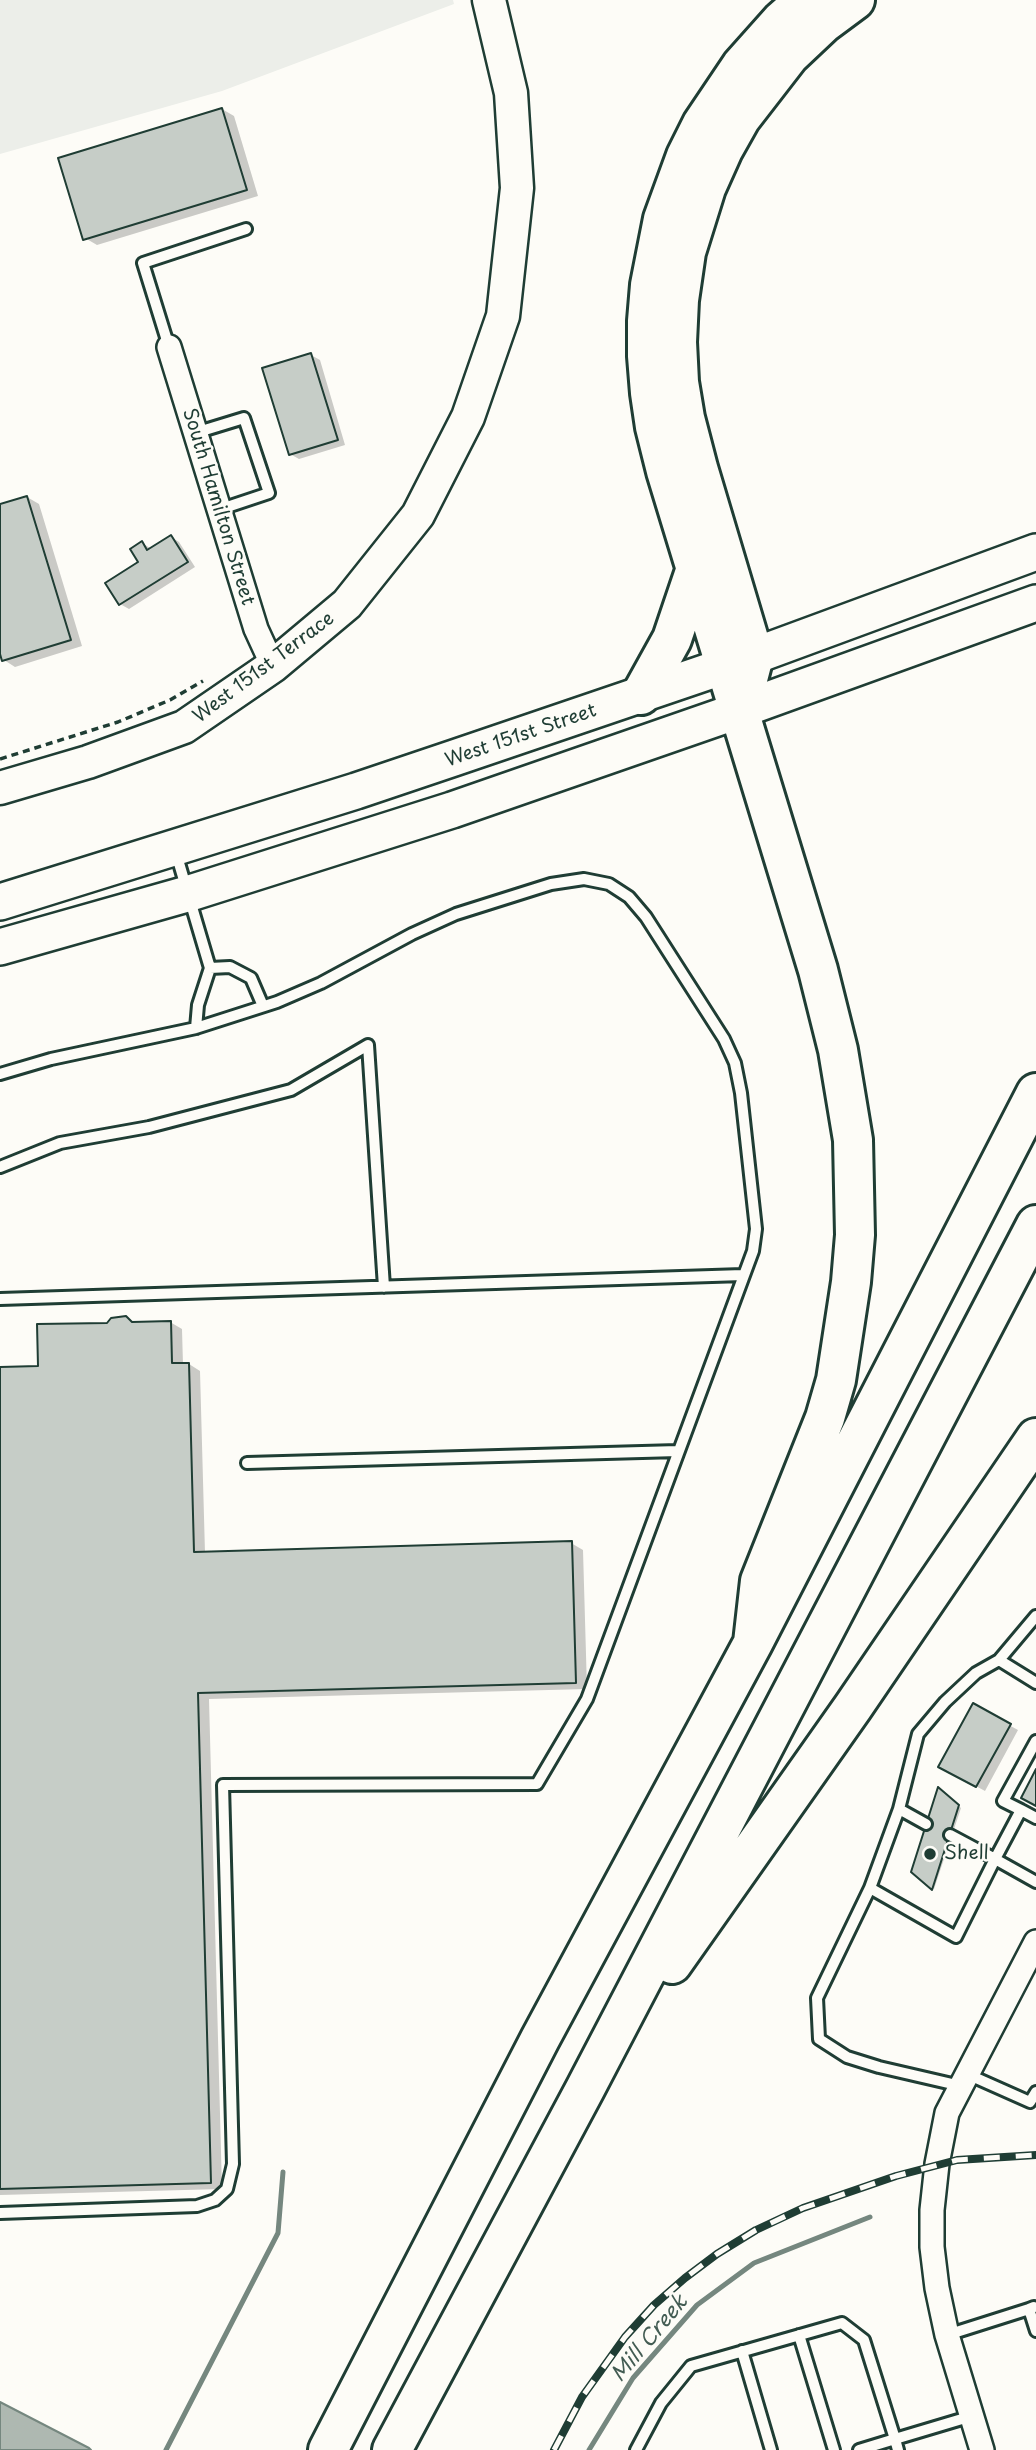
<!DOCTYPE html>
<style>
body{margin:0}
canvas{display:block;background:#fdfcf7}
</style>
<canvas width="1036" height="2450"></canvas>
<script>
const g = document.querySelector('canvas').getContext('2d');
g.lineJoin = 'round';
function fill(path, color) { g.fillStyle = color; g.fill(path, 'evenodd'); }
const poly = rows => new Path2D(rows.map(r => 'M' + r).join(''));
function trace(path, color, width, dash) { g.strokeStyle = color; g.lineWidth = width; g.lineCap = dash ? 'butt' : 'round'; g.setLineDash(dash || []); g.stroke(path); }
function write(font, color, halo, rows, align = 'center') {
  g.font = font + ' "Playpen Sans",sans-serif'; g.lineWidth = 5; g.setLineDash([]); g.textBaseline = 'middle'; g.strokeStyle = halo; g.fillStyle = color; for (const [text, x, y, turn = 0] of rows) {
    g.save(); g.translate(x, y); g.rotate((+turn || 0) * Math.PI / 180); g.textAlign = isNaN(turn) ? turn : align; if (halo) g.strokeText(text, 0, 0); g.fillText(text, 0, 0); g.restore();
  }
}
fill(poly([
 [0,0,453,0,454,4,222,91,0,154]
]), '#eceee9');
const water = poly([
 [0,2402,89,2448,91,2450,0,2450,0,2402]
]);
fill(water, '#aeb8b1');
trace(water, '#75877f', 2);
fill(poly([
 [222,109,234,116,258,196,97,245,85,238],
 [311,355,320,360,345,445,299,459,290,454],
 [27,497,39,504,82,646,15,667,4,660,0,648,0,506],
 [171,537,179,542,195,567,129,609,120,604,140,563,142,543,150,548],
 [126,1318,135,1323,170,1322,182,1329,183,1365,189,1364,200,1371,205,1553,571,1543,583,1550,587,1689,209,1699,222,2189,0,2195,0,1369,40,1367,108,1324],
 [974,1706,1018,1730,985,1791,941,1767],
 [939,1789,961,1808,934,1889,913,1871]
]), '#0003');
trace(poly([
 [166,2450,278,2233,283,2172],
 [589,2450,633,2378,697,2305,754,2263,870,2217]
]), '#75877f', 5);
const building = poly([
 [222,108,247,190,83,240,58,158,222,108],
 [311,353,338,440,289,455,262,368,311,353],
 [27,496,71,640,2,661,0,654,0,504,27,496],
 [171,535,188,562,119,605,105,583,138,562,130,549,142,541,147,550,171,535],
 [126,1316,132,1322,171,1321,172,1363,189,1363,194,1552,572,1541,576,1683,198,1693,211,2183,0,2189,0,1367,38,1366,37,1324,107,1323,111,1318,126,1316],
 [973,1703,1011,1724,976,1787,938,1767,973,1703],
 [1036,1769,1036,1806,1021,1798,1036,1769],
 [938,1787,959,1805,932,1890,911,1872,938,1787]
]);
fill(building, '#c6cdc7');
trace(building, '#1f3d34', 2);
const lane = poly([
 [169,347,143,263,246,229],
 [195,433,244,418,269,493,218,510],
 [176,853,210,968,198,1005,196,1028],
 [210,968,230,967,251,978,263,1006],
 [0,1074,51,1059,196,1028,277,1002,321,983,412,934,456,914,551,884,584,879,609,884,629,897,646,917,724,1039,735,1063,741,1093,756,1229,753,1251,587,1699,537,1784,223,1785,233,2164,227,2189,215,2200,197,2206,0,2213],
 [0,1167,60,1143,149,1127,291,1090,368,1045,384,1287],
 [0,1299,743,1275],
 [247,1463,678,1451],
 [999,1660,1036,1616],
 [899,1809,926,1824],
 [1021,1810,1003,1801,1036,1741],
 [1036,1818,1021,1810,995,1859,1036,1882],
 [870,1888,956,1937,995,1859,950,1835],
 [967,2074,1030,2102,1036,2092],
 [961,2086,879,2067,847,2057,819,2039,817,1998,870,1888,899,1809,918,1734,945,1702,976,1673,999,1660,1036,1683],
 [1034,2307,1029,2309,1036,2331],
 [799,2335,834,2450],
 [947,2335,1029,2309],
 [742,2351,771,2450],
 [636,2450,661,2403,691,2366,842,2323,864,2340,895,2439,972,2416],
 [859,2450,895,2439,898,2450]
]);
const street = poly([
 [169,347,256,629,273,666],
 [982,2450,947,2335,937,2288,932,2247,932,2210,937,2164,947,2113,1036,1942]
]);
const secondary = poly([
 [0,788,88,762,184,727,273,666,347,604,418,515,468,417,503,316,517,188,511,93,489,0]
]);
const primary = poly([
 [0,902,356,791,454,758,754,656,1036,552],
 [0,947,187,894,452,810,740,710,1036,603]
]);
const highway = poly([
 [641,695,672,639,696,568],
 [740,710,754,656,698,468,685,418,679,382,677,342,679,300,686,252,706,188,723,150,741,118,789,56,824,23,855,0],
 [753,1643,760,1581,825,1418,836,1380,851,1282,855,1235,853,1140,838,1050,818,970,666,471,655,427,650,393,647,356,647,321,650,285,663,219,686,156,702,124,741,66,782,20,805,0],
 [672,1964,853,1707,1036,1438],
 [328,2450,540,2039,753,1643,1036,1093],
 [392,2450,585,2089,1036,1225]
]);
trace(lane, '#1f3d34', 16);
trace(street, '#1f3d34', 28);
trace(secondary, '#1f3d34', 37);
trace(primary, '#1f3d34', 40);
trace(highway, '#1f3d34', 44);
trace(poly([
 [0,759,118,722,170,700,203,681]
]), '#1f3d34', 3.5, [7, 5]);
trace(lane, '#fdfcf7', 10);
trace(street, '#fdfcf7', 23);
trace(secondary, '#fdfcf7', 32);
trace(primary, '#fdfcf7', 35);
trace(highway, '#fdfcf7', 38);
const rail = poly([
 [554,2450,582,2397,625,2337,654,2305,685,2278,717,2254,756,2230,803,2208,896,2176,957,2160,1036,2155]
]);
trace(rail, '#1f3d34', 8);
trace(rail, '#fdfcf7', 5, [16]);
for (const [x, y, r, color] of [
 [930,1854,7,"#1f3d34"]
]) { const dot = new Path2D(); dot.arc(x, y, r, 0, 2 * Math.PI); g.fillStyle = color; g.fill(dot); trace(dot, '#fdfcf7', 2.5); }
write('19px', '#1f3d34', '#fdfcf7', [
 ["South Hamilton Street",218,507,73],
 ["West 151st Terrace",264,668,-37],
 ["West 151st Street",521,736,-19]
]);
write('19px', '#1f3d34', '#fdfcf7', [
 ["Shell",944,1854]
], 'left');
write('italic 21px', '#435c53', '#fdfcf7', [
 ["Mill Creek",650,2339,-50]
]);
</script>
